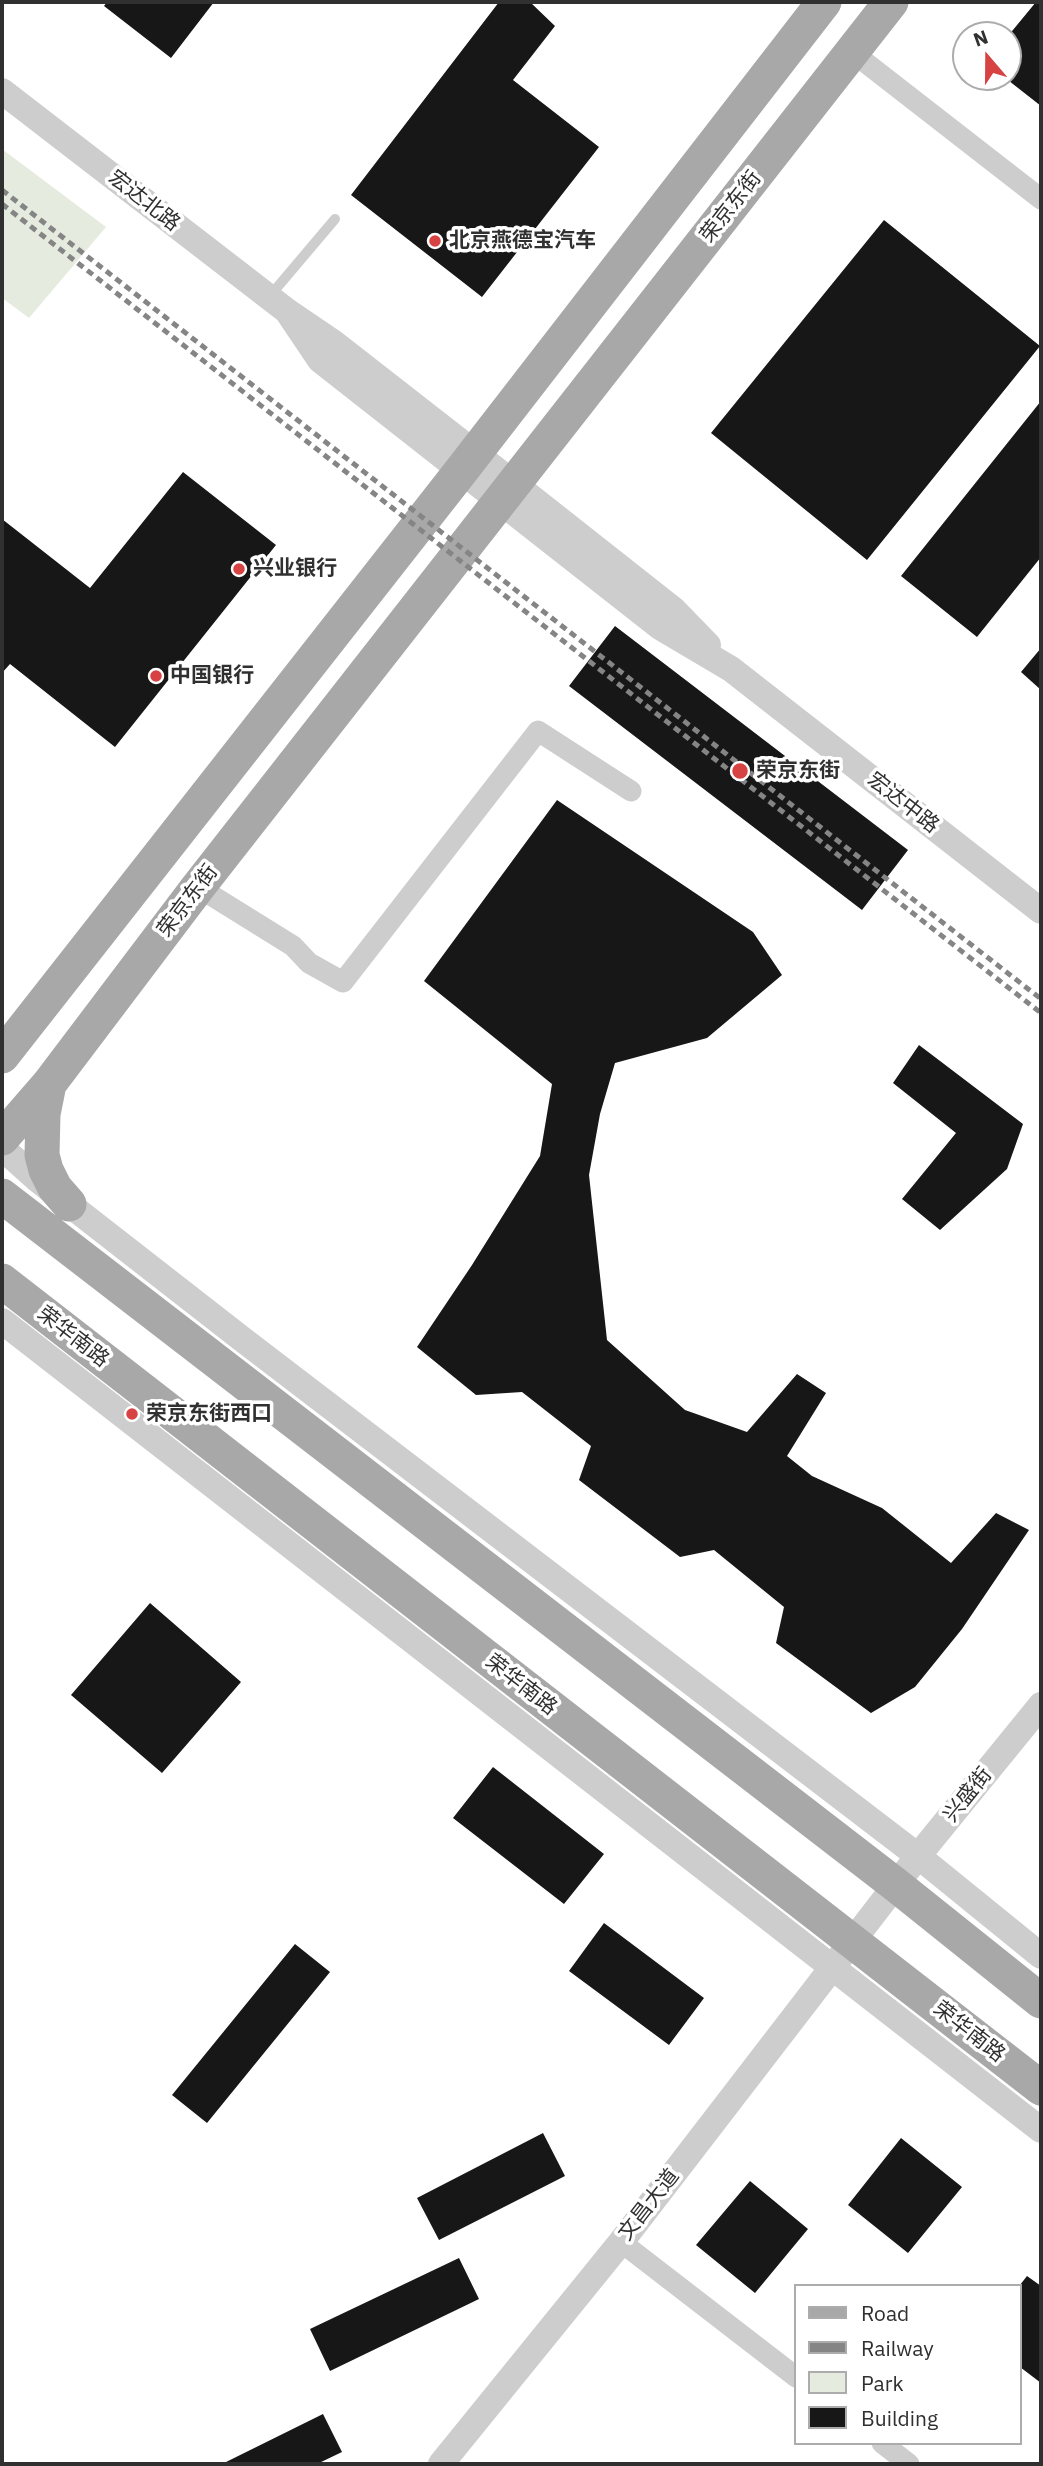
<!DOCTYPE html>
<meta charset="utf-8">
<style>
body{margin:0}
#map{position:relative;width:1043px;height:2466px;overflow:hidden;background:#fff;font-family:"IBM Plex Sans",sans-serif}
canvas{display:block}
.frame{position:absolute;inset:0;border:4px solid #303030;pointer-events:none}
.legend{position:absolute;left:794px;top:2284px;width:228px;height:161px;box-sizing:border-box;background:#fff;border:2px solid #acacac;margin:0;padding:9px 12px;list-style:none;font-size:21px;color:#303030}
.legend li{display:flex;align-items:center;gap:14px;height:35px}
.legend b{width:35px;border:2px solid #acacac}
.north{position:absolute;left:952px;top:21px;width:70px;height:70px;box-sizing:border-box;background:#fff;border:2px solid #acacac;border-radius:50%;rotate:340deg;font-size:19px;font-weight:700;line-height:28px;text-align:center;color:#303030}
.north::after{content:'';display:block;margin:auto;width:24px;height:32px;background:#d64342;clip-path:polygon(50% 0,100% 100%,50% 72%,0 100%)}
</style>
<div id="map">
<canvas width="1043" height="2466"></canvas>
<div class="frame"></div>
<ul class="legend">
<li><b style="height:9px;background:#a8a8a8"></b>Road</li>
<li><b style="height:9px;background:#858585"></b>Railway</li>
<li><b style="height:19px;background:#e5ecdf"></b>Park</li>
<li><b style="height:19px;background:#171717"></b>Building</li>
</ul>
<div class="north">N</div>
</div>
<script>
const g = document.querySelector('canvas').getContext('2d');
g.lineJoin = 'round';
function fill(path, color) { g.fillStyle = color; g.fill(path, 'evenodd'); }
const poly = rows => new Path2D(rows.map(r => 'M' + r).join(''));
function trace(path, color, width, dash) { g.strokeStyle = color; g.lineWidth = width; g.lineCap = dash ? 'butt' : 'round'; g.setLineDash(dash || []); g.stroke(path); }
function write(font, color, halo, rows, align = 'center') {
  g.font = font + ' "IBM Plex Sans","Noto Sans SC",sans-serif'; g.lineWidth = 7; g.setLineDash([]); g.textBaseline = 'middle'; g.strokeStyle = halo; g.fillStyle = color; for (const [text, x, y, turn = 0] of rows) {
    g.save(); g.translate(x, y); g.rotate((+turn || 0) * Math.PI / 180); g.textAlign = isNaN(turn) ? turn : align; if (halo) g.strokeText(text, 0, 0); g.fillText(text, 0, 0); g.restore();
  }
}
fill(poly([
 [2,149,106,227,29,318,2,298]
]), '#e5ecdf');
fill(poly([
 [107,2,214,2,171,58,104,6],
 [499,2,530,2,555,26,513,80,599,147,482,297,351,195],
 [1036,2,1041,2,1041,106,1004,77,1008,77,1008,36],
 [884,220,1040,346,867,560,711,433],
 [1041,401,1041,557,977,637,901,576],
 [183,472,276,545,115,747,10,664,2,673,2,519,90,588],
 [615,626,908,850,862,910,569,686],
 [1041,648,1041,690,1021,672],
 [557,800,753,932,782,975,707,1038,615,1063,600,1114,589,1175,607,1340,685,1410,747,1432,797,1374,826,1393,787,1456,812,1476,882,1508,951,1563,996,1513,1029,1530,962,1629,915,1687,871,1713,776,1643,784,1607,714,1550,680,1557,579,1480,591,1446,522,1392,476,1395,417,1347,472,1265,540,1156,552,1084,424,981],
 [919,1045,1023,1124,1007,1169,940,1230,902,1199,956,1133,893,1083],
 [150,1603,241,1682,162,1773,71,1695],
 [493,1767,604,1854,564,1904,453,1818],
 [604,1923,704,1998,669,2045,569,1971],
 [295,1944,330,1972,207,2123,172,2095],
 [543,2133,565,2176,439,2240,417,2198],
 [901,2138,962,2187,908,2253,848,2205],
 [750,2181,808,2229,755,2293,696,2245],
 [459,2258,479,2299,330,2371,310,2329],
 [1027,2276,1041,2286,1041,2383,1020,2367,1020,2285],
 [323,2414,342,2452,317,2464,222,2464]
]), '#171717');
trace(poly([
 [269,297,335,219]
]), '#cdcdcd', 10);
trace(poly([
 [852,52,1041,199],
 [198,887,293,946,309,963,343,982,538,731,631,791],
 [621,2242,796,2377],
 [882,2443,909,2464]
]), '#cdcdcd', 21);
trace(poly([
 [2,91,287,311,334,343,475,453,674,610,708,645],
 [287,311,320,360,660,627,731,669,1041,911],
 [2,1148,38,1180,242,1339,918,1856,1041,1956],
 [2,1321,1041,2130],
 [441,2464,621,2242,918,1856,1041,1705]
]), '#cdcdcd', 26);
trace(poly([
 [2,1056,461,471,824,2],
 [49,1084,43,1114,42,1155,46,1170,55,1188,69,1204],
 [2,1138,49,1084,198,887,891,2],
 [2,1196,896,1885,1041,2001],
 [2,1281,1041,2088]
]), '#a8a8a8', 35);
trace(poly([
 [2,190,1041,999],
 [2,204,1041,1013]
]), '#858585', 5, [7, 5]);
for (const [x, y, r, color] of [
 [435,241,7,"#d64342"],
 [239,569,7,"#d64342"],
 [156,676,7,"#d64342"],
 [740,771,9,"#d64342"],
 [132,1414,7,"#d64342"]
]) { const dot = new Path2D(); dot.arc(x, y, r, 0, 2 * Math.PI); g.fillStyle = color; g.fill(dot); trace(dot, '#fff', 2.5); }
write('21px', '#303030', '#fff', [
 ["宏达北路",144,201,38],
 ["荣京东街",731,207,-52],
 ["宏达中路",903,803,38],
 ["荣京东街",188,901,-53],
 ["荣华南路",73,1337,38],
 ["荣华南路",521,1685,38],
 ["兴盛街",968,1795,-51],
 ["荣华南路",969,2032,38],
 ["文昌大道",649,2205,-52]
]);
write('bold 21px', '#303030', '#fff', [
 ["北京燕德宝汽车",449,241],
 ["兴业银行",253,569],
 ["中国银行",170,676],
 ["荣京东街",756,771],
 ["荣京东街西口",146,1414]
], 'left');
</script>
